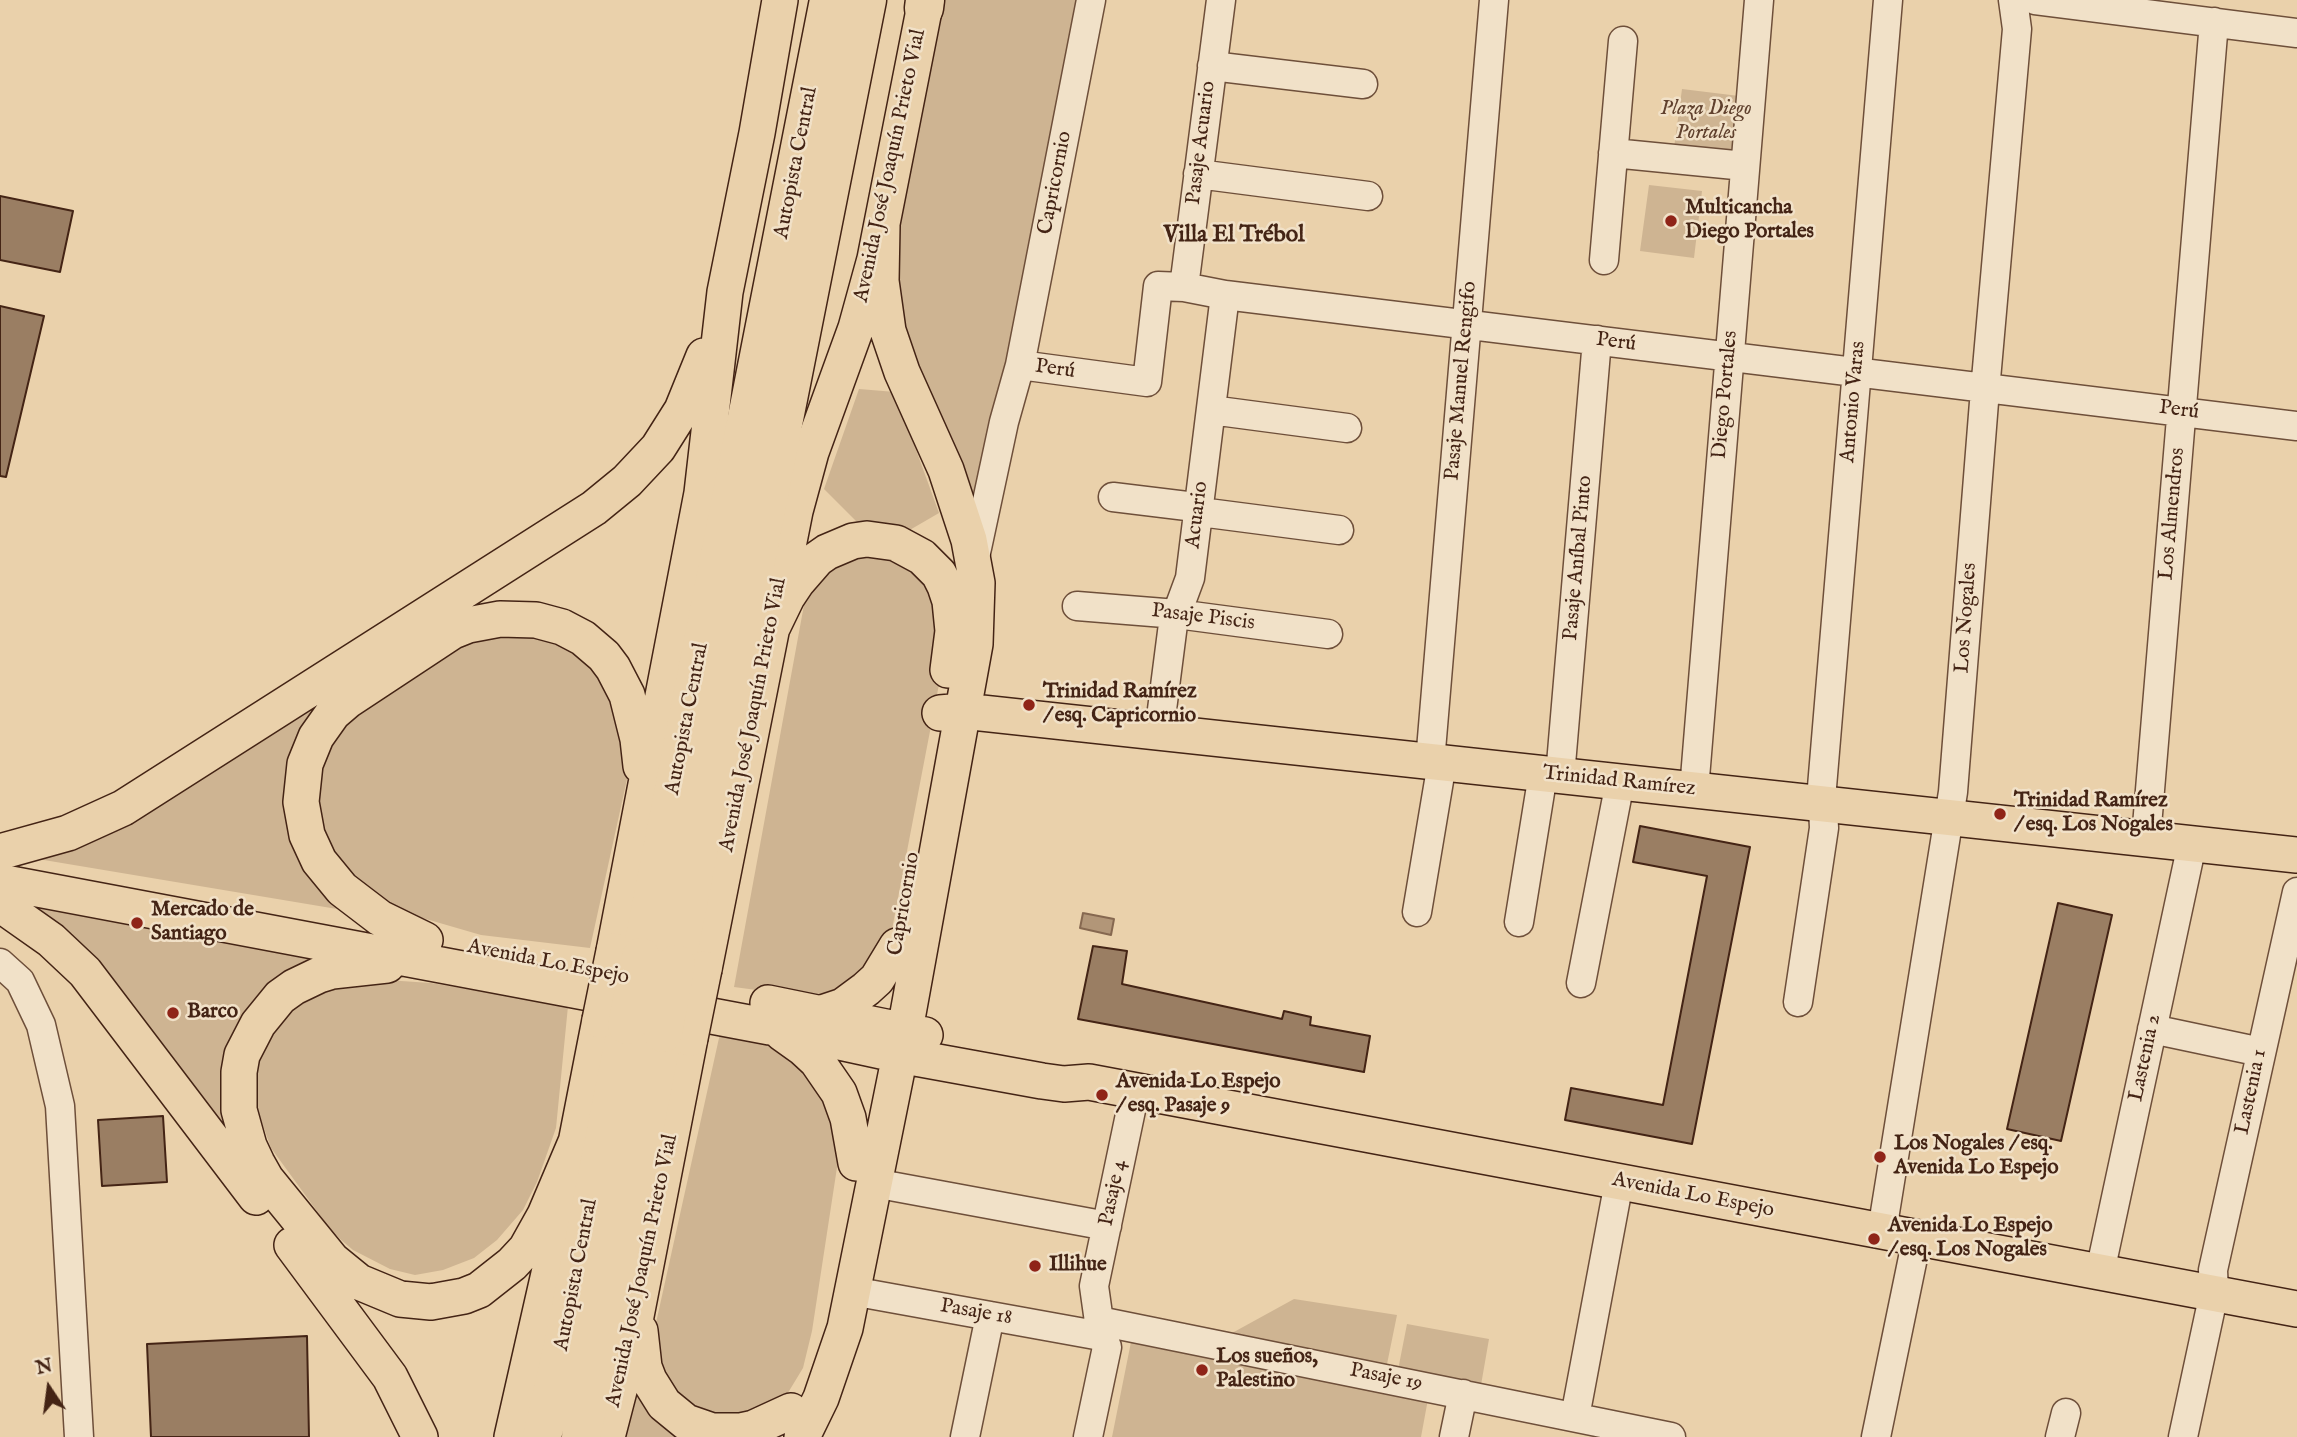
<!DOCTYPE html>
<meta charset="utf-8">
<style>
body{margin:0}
#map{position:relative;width:2297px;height:1437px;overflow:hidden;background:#ead1ab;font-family:"IM FELL English",serif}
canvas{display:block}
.north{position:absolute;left:14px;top:1353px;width:70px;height:70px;-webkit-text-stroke:5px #f1e1c8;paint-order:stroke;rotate:347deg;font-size:19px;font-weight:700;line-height:28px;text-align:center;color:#442415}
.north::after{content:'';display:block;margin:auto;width:24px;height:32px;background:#442415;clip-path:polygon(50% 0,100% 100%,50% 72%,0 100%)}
</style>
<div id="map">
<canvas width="2297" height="1437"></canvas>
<div class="north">N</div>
</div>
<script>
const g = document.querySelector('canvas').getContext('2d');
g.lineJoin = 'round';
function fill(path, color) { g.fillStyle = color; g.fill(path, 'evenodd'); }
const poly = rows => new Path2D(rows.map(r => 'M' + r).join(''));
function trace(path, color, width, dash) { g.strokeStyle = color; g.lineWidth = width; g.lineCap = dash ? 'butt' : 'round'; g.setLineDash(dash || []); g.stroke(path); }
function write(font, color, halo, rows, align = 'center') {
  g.font = font + ' "IM FELL English",serif'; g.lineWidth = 5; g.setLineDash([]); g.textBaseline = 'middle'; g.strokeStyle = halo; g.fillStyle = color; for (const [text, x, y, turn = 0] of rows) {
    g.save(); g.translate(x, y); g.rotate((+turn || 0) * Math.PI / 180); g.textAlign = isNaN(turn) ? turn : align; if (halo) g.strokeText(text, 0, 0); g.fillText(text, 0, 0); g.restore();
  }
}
fill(poly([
 [941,0,1083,0,975,528,897,331,896,229],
 [1682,89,1739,96,1731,155,1674,148],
 [1649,185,1702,191,1694,258,1640,251],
 [859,389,895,392,939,513,908,531,887,523,857,522,824,489],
 [844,554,921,563,949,632,889,945,832,1000,734,987,806,594],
 [535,629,603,669,629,770,590,948,481,935,395,910,336,869,312,790,333,733,462,639],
 [348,679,301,749,343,910,32,858],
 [24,890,332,958,279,984,232,1133],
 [371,979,431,983,568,1006,556,1128,537,1182,523,1210,497,1240,474,1258,443,1270,415,1275,390,1269,353,1250,340,1239,327,1225,271,1148,256,1106,253,1071,265,1035,308,993],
 [721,1029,791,1049,838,1117,838,1161,812,1331,803,1368,783,1401,757,1418,689,1412,650,1350],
 [1294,1299,1397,1315,1386,1369,1223,1338],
 [1407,1324,1489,1339,1481,1385,1398,1370],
 [1131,1342,1428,1399,1421,1437,1112,1437],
 [639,1380,693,1437,626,1437]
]), '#ceb492');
const water = poly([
 [1083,913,1114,919,1111,935,1080,928,1083,913]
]);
fill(water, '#b29678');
trace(water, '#866850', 2);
const building = poly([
 [0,196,73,211,60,272,0,260,0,196],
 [0,306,44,316,6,477,0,476,0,306],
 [1640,826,1750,847,1692,1144,1565,1120,1571,1088,1663,1105,1707,876,1633,862,1640,826],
 [2058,903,2112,915,2061,1141,2007,1129,2058,903],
 [1093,946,1127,951,1122,984,1282,1019,1284,1011,1311,1017,1310,1025,1370,1036,1364,1072,1078,1019,1093,946],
 [163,1116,167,1182,102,1186,98,1120,163,1116],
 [307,1336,309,1437,151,1437,147,1344,307,1336]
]);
fill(building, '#9a7e63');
trace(building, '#442415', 2);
const minor = poly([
 [2035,0,2297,33],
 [1212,66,1363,84],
 [1613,153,1745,166],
 [1198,174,1368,196],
 [1604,260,1623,41],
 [1184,287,1221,0],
 [1020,365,1147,382,1158,286,1184,287,1225,295,2297,426],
 [1211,410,1347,428],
 [1113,497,1187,506,1208,513,1339,530],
 [974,562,1004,422,1020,365,1091,0],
 [1077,606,1177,614,1328,634],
 [1159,733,1173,624,1190,578,1225,295],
 [1430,762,1494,0],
 [1560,776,1597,340],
 [1694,790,1759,0],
 [2146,838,2214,22],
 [1417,912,1442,763],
 [1519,922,1543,774],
 [0,963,20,981,41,1025,60,1106,79,1437],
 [1581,983,1620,782],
 [1798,1002,1824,828,1822,787,1888,0],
 [2152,1029,2261,1052],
 [874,1183,1107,1226],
 [1882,1231,1953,792,1984,402,2017,29,2013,0],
 [2100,1272,2192,844],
 [852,1291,1101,1336],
 [1099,1321,1671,1437],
 [1575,1417,1619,1182],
 [965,1437,990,1316],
 [1088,1437,1107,1347,1101,1336,1094,1286,1135,1091],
 [1454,1437,1463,1394],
 [1876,1437,1917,1238],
 [2060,1437,2066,1413],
 [2183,1437,2214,1293,2213,1270,2297,892]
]);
const major = poly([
 [771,630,787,597,797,582,817,559,827,552,853,541,867,539,896,543,922,557,939,574,945,586,950,601,953,631,948,670],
 [940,713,963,711,2297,855],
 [0,852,68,833,123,808,594,508,627,481,658,448,682,410,704,356],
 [0,882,770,1027,899,1055,1042,1081,1064,1084,1089,1082,2297,1309],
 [0,904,51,940,85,972,256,1197],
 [425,940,380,918,342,889,319,861,307,835,301,802,305,764,316,737,333,713,347,701,453,631,468,625,500,619,536,620,562,627,583,638,604,656,613,668,627,695,638,739,641,766],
 [614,951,702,493,725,292,757,133,780,0],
 [387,965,332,971,319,975,294,987,280,997,258,1024,242,1055,239,1072,239,1110,249,1146,257,1163,266,1179,332,1260,359,1282,400,1299,431,1302,464,1296,479,1290,512,1264,526,1249,545,1215,576,1142],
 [704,969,795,511,811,452,856,328,875,259,926,0],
 [768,1003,925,1035],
 [822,1013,843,1006,866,989,877,979,897,946],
 [782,1033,803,1048,817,1061,839,1093,848,1118,856,1163],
 [292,1245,390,1377,420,1437],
 [640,1331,644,1367,649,1380,664,1404,686,1422,712,1431,740,1431,754,1428,791,1411],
 [512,1437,560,1225,600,1020],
 [607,1437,629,1352,690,1038],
 [802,1437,821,1398,845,1328,905,1030,975,644,977,583,969,540,946,470,902,372,888,331,881,281,882,226]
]);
const highway = poly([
 [924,8,925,0],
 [641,957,829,0],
 [676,964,867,0],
 [542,1437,567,1328,627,1025],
 [581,1437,608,1314,663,1033]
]);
trace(minor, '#6e4f3a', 31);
trace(major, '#442415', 38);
trace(highway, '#442415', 41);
trace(minor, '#f1e1c8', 28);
trace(major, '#ead1ab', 35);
trace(highway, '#ead1ab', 38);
const majorBridge = poly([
 [600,1020,614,951],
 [690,1038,704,969]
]);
const highwayBridge = poly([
 [627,1025,641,957],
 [663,1033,676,964]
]);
trace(majorBridge, '#442415', 38, []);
trace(highwayBridge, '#442415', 41, []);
trace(majorBridge, '#ead1ab', 35);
trace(highwayBridge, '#ead1ab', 38);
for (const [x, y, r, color] of [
 [1671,221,7,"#8f2418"],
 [1029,705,7,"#8f2418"],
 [2000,814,7,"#8f2418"],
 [137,923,7,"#8f2418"],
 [173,1013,7,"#8f2418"],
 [1102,1095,7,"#8f2418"],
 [1880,1157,7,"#8f2418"],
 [1874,1239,7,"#8f2418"],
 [1035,1266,7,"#8f2418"],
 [1202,1370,7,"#8f2418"]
]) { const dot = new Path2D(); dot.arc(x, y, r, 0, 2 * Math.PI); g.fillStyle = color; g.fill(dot); trace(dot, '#f1e1c8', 2.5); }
write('italic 21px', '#60412e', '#f1e1c8', [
 ["Plaza Diego",1706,110],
 ["Portales",1706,134]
]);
write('21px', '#442415', '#f1e1c8', [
 ["Pasaje Acuario",1202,143,-83],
 ["Autopista Central",797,163,-79],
 ["Avenida José Joaquín Prieto Vial",891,166,-78],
 ["Capricornio",1056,183,-79],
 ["Perú",1616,343,7],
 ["Perú",1055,370,8],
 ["Pasaje Manuel Rengifo",1462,381,-85],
 ["Diego Portales",1726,395,-85],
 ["Antonio Varas",1854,402,-85],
 ["Perú",2179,411,7],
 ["Los Almendros",2173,514,-85],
 ["Acuario",1198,515,-83],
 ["Pasaje Aníbal Pinto",1579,558,-85],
 ["Pasaje Piscis",1203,618,7],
 ["Los Nogales",1967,618,-86],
 ["Avenida José Joaquín Prieto Vial",754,715,-79],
 ["Autopista Central",688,719,-79],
 ["Trinidad Ramírez",1619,782,6],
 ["Capricornio",905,904,-80],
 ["Avenida Lo Espejo",548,963,11],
 ["Lastenia 2",2146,1058,-78],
 ["Lastenia 1",2252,1092,-78],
 ["Pasaje 4",1114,1193,-78],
 ["Avenida Lo Espejo",1693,1196,11],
 ["Avenida José Joaquín Prieto Vial",643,1271,-78],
 ["Autopista Central",577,1275,-79],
 ["Pasaje 18",976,1313,10],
 ["Pasaje 19",1386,1378,11]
]);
write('bold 21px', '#442415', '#f1e1c8', [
 ["Multicancha",1685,209],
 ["Diego Portales",1685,233],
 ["Trinidad Ramírez",1043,693],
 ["/ esq. Capricornio",1043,717],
 ["Trinidad Ramírez",2014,802],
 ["/ esq. Los Nogales",2014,826],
 ["Mercado de",151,911],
 ["Santiago",151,935],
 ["Barco",187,1013],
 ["Avenida Lo Espejo",1116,1083],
 ["/ esq. Pasaje 9",1116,1107],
 ["Los Nogales / esq.",1894,1145],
 ["Avenida Lo Espejo",1894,1169],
 ["Avenida Lo Espejo",1888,1227],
 ["/ esq. Los Nogales",1888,1251],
 ["Illihue",1049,1266],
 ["Los sueños,",1216,1358],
 ["Palestino",1216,1382]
], 'left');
write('bold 23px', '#442415', '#f1e1c8', [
 ["Villa El Trébol",1234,236]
]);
</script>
